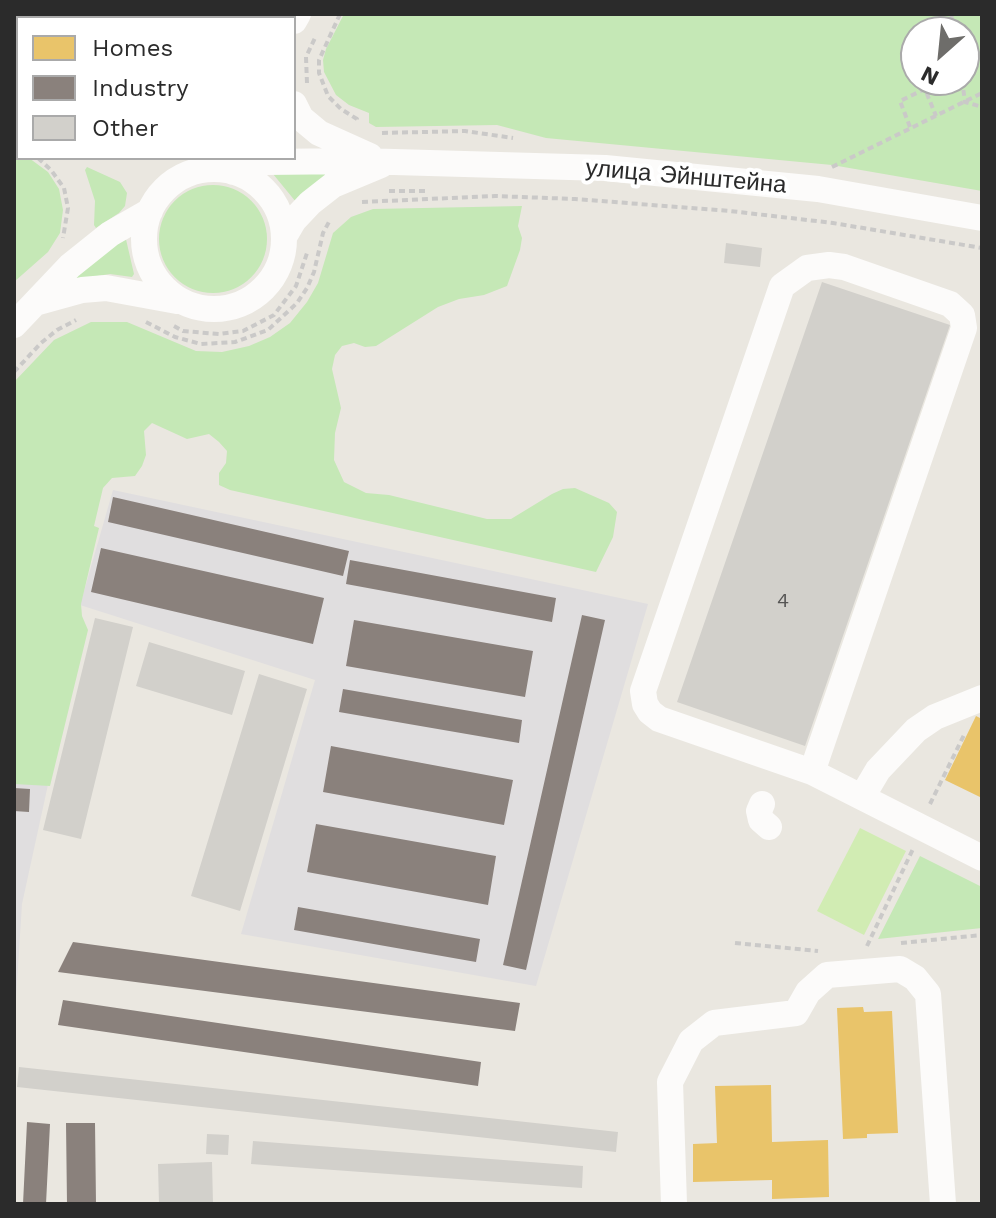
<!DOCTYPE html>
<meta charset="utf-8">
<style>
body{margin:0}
#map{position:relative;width:996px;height:1218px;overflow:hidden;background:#eae7e0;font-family:"Work Sans",sans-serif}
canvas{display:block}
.frame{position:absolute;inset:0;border:16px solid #2b2b2b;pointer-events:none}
.legend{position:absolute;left:16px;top:16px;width:280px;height:144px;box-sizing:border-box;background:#fff;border:2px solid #aaa;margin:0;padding:10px 14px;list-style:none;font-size:24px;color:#2b2b2b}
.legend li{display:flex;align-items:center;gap:16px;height:40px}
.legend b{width:40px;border:2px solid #aaa}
.north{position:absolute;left:900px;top:16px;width:80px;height:80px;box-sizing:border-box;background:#fff;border:2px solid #aaa;border-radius:50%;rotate:207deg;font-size:22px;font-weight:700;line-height:32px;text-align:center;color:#2b2b2b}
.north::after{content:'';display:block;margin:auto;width:28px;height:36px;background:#6e6d6a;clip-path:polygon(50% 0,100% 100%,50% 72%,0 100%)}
</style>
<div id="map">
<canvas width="996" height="1218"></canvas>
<div class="frame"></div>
<ul class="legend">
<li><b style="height:22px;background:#e9c46a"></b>Homes</li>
<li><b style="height:22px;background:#8a817c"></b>Industry</li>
<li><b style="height:22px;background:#d2d0cb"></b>Other</li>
</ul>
<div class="north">N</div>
</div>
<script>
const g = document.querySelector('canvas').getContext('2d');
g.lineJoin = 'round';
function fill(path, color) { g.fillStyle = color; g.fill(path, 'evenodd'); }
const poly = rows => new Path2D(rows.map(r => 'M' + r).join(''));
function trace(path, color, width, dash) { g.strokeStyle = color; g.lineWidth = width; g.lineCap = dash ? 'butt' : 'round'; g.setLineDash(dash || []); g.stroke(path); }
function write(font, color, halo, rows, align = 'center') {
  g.font = font + ' "Work Sans",sans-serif'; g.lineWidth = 8; g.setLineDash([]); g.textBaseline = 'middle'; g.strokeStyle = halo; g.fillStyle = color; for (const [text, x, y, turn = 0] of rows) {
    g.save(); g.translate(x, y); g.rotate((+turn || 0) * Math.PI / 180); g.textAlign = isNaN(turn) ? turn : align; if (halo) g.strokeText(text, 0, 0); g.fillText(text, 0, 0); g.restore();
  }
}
fill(poly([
 [113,490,648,604,536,986,241,934,315,680,80,605],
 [14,777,49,780,22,904,16,998]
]), '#e0dedf');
fill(poly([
 [14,14,256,14,254,18,18,18,18,158,29,158,48,172,59,189,63,210,60,233,48,252,14,282],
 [344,14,982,14,982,191,832,165,546,138,497,125,376,127,369,123,369,113,349,105,336,95,324,72,323,60,326,49],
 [964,32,964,80,916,80,916,32],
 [87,167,120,182,127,193,125,206,119,213,96,228,94,225,95,201,85,170],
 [325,170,326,176,296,202,273,174],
 '159 239a54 54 0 1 1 108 0a54 54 0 1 1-108 0Z',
 [522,206,518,226,522,238,520,250,507,286,484,295,459,299,438,307,376,346,365,347,354,343,342,346,335,355,332,369,341,408,335,433,334,460,344,482,366,493,389,495,487,519,511,519,552,494,563,489,575,488,609,503,617,512,613,537,596,572,230,490,219,485,219,473,226,463,227,451,219,442,209,434,187,439,152,423,144,431,146,455,142,466,135,476,112,478,103,488,94,526,99,528,81,604,82,616,88,630,50,786,14,784,14,382,54,340,91,322,127,322,196,351,222,352,249,346,270,337,290,323,307,302,318,283,333,233,351,217,373,209],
 [125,235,134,274,132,277,110,274,72,280],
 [920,856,982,887,982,928,878,939]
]), '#c5e8b6');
fill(poly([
 [860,828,906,851,864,935,817,911]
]), '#d1ecb3');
fill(poly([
 [976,716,982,719,982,798,945,780],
 [863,1007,864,1012,892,1011,898,1133,867,1134,867,1138,843,1139,837,1008],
 [771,1085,772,1142,828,1140,829,1197,772,1199,772,1180,693,1182,693,1144,717,1143,715,1086]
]), '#e9c46a');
fill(poly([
 [113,497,349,551,343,576,108,522],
 [101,548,324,598,313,644,91,592],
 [350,560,556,598,552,622,346,584],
 [582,615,605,620,526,970,503,965],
 [354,620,533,651,525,697,346,666],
 [343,689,522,720,519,743,339,712],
 [331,746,513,780,504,825,323,792],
 [14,788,30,789,29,812,14,811],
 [316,824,496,856,488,905,307,872],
 [298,907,480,939,476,962,294,930],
 [73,942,520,1003,515,1031,58,972],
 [63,1000,481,1062,478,1086,58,1025],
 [27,1122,50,1124,46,1204,23,1204],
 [66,1123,95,1123,96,1204,67,1204]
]), '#8a817c');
fill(poly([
 [726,243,762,248,760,267,724,263],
 [822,282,950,325,805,746,677,702],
 [95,618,133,627,81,839,43,830],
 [149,642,245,671,232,715,136,686],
 [259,674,307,689,240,911,191,896],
 [19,1067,618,1132,616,1152,17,1087],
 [207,1134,229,1135,228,1155,206,1154],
 [253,1141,583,1166,582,1188,251,1164],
 [212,1162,213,1204,159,1204,158,1164]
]), '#d2d0cb');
trace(poly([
 [340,14,319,60,319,73,328,96,341,109,357,119,357,123],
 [951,14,954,32],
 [262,18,264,14],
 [962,80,965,102,982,107],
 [307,83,306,57,315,38],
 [910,127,900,101,925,89,936,116],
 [382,133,465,131,513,138],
 [38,158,51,170,64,188,68,208,63,238],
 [832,167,982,93],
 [389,191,428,191],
 [362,202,495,196,575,199,730,211,833,223,982,248],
 [146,322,175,337,201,344,235,342,268,330,297,303,307,288,314,272,323,233,330,220],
 [174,326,183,331,219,334,243,331,274,315,296,286,308,250],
 [14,372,41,343,57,330,76,320],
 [930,804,965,733],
 [735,943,818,951],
 [901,943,982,935],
 [867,946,913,849]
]), '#cac9c8', 4, [6, 4]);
trace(poly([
 [294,21,298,14],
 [294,104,301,118,319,133,370,156],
 '144 239a70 70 0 1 1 140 0a70 70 0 1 1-140 0Z',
 [233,172,264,162,359,161,605,168,818,189,982,218],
 [284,237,294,220,310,203,333,185,381,165],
 [35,303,82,290,106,288,177,301],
 [14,325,70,266,110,234,150,211],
 [812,772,964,328,962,315,950,304,844,267,829,265,807,268,782,286,643,691,645,704,650,712,659,719,812,772,982,858],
 [862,797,878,770,916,730,935,717,982,698],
 [762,804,759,811,761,820,769,827],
 [674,1204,670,1082,691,1041,714,1023,796,1013,808,992,827,975,900,969,915,978,928,994,943,1204]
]), '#fcfbfa', 26);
write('20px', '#565554', null, [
 ["4",783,601]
]);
write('24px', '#2b2b2b', '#fff', [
 ["улица Эйнштейна",686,177,5]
]);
</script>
